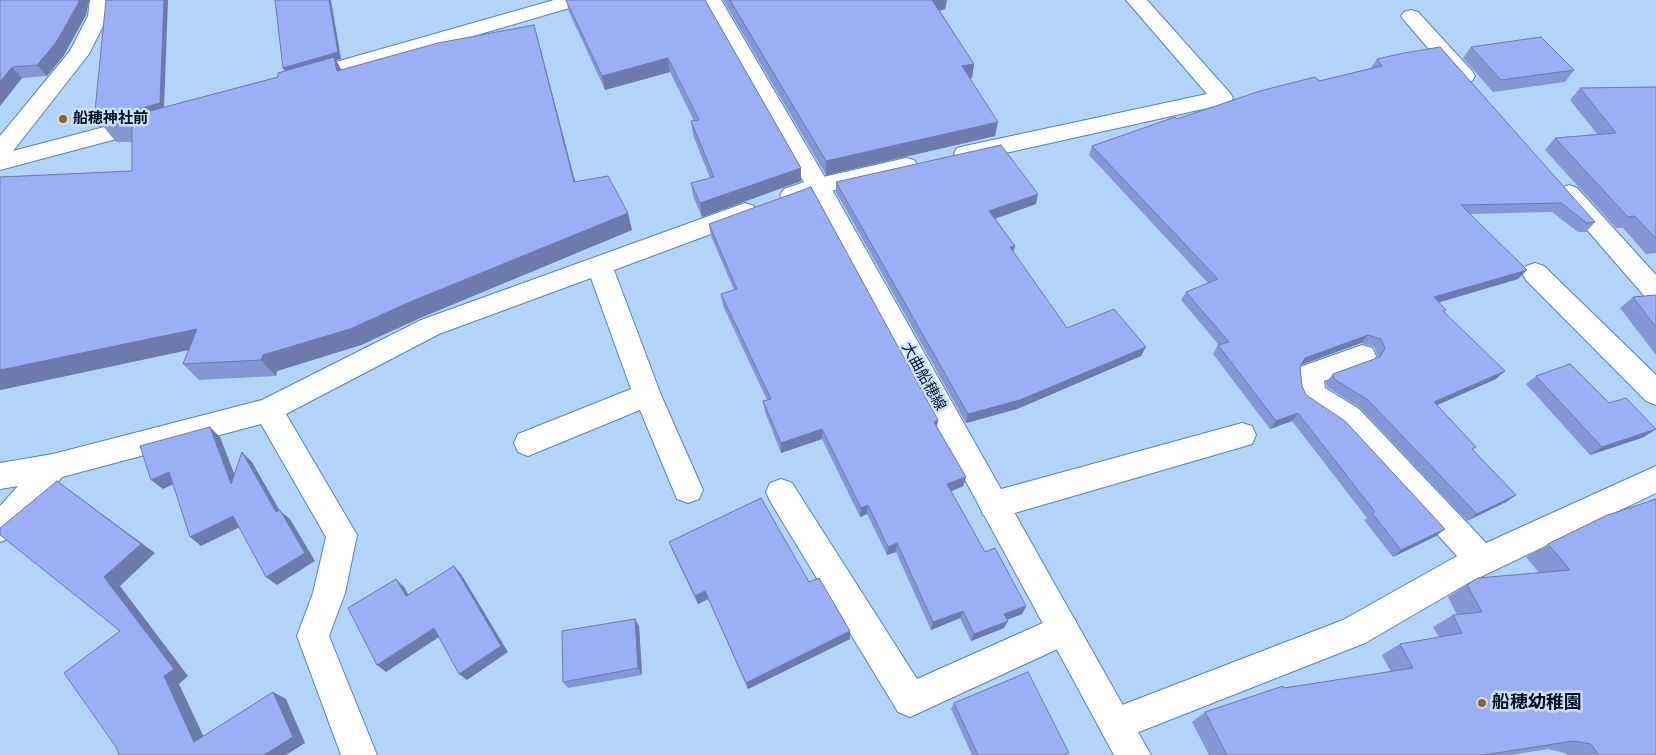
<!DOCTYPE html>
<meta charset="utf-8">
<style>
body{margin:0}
canvas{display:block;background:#b3d4f9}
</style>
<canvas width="1656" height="755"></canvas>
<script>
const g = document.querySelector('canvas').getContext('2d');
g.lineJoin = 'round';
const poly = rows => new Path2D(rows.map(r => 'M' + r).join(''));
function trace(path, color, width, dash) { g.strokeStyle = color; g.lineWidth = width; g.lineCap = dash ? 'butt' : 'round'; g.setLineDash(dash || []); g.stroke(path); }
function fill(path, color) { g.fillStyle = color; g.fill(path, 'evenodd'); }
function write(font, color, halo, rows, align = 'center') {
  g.font = font + ' "DejaVu Sans","Noto Sans JP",sans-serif'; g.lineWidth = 5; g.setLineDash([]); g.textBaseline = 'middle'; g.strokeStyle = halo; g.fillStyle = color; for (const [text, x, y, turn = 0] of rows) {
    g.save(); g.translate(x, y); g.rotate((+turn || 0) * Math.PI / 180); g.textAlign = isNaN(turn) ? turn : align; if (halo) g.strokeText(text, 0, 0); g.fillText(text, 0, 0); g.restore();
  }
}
const minor = poly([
 [90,0,110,0,108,16,89,54,13,151,146,116,154,119,157,124,154,129,0,170,0,136,70,51,88,16,90,0],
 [554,0,586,0,583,4,313,83,305,85,297,83,294,78,297,73,554,0],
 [1126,0,1147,0,1230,93,1233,98,1230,103,965,162,957,160,954,154,957,148,965,146,1207,94,1126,0],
 [1411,10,1418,12,1472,71,1475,76,1472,81,1464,83,1456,81,1404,20,1401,16,1404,12,1411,10],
 [906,158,914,160,918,166,914,172,822,193,792,204,784,201,780,195,784,189,810,180,906,158],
 [1569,185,1577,188,1656,275,1656,302,1647,299,1561,200,1557,194,1561,188,1569,185],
 [745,203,754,206,757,212,754,218,614,270,661,395,703,490,699,499,688,503,677,499,640,410,528,456,518,452,514,443,518,434,631,389,591,278,439,334,286,414,357,535,345,593,329,636,377,755,341,755,297,636,313,593,326,537,261,424,62,477,11,538,0,542,0,506,18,486,0,489,0,463,53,454,262,400,421,320,745,203],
 [1535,263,1544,266,1656,375,1656,405,1646,401,1526,280,1522,273,1526,266,1535,263],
 [1362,345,1372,348,1376,356,1372,364,1324,381,1325,388,1359,409,1486,543,1656,466,1656,493,1470,582,1365,643,1116,741,1104,736,1099,724,1104,712,1343,620,1457,556,1339,427,1301,402,1297,394,1296,375,1300,367,1362,345],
 [1242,423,1252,426,1256,435,1252,444,1242,447,994,519,983,515,979,505,983,495,994,491,1242,423],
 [781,479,792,483,917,679,1063,614,1075,619,1079,630,1075,641,910,717,898,712,770,501,766,492,770,483,781,479]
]);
const secondary = poly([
 [701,0,721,0,830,186,1151,755,1114,755,806,186,701,0]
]);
trace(minor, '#5085bd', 2);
trace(secondary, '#5085bd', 2);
fill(minor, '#fff');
fill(secondary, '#fff');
fill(poly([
 [0,0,89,0,86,15,64,55,47,76,22,78,0,106],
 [566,0,705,0,801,168,801,181,702,217,693,196,691,183,710,178,693,135,691,121,694,121,670,72,605,90,569,12],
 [723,0,947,0,945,9,940,11,974,64,972,78,969,78,995,136,826,175],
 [534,25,539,43,575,182,632,230,420,318,361,345,277,371,276,376,199,380,183,364,188,350,0,390,0,177,132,171,132,142,116,142,103,126,99,127,94,121,164,107,278,77,278,73,341,59,336,60,341,70],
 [1471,47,1574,70,1565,82,1493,92,1463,58],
 [1377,59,1595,222,1586,232,1578,232,1552,212,1470,214,1518,279,1439,302,1446,310,1444,312,1496,379,1437,405,1473,450,1516,495,1506,502,1467,521,1360,408,1327,387,1326,382,1333,374,1377,358,1378,357,1374,347,1361,343,1301,365,1300,367,1302,386,1306,395,1436,536,1393,557,1364,520,1367,518,1292,421,1270,429,1213,354,1218,345,1219,345,1181,300,1186,292,1208,283,1089,155,1092,146,1177,119,1319,81,1371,68],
 [1656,87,1656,253,1646,254,1623,228,1616,228,1545,150,1555,138,1597,134,1570,100,1580,88],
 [836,182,1036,204,995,219,1015,246,1013,252,1067,328,1141,356,1017,409,966,423,836,192],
 [709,224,938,420,937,427,966,477,963,486,951,491,985,552,1026,606,1022,614,1007,620,1004,628,971,641,960,618,931,630,896,552,887,555,867,514,860,517,822,439,781,453,765,412,763,401,767,400,723,306,721,294,734,290,711,236],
 [1656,295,1656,355,1620,308,1633,297],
 [1536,376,1609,403,1656,429,1644,437,1590,455,1526,384],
 [1605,516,1656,755,1567,755,1565,753,1548,749,1511,755,1209,755,1192,722,1205,712,1284,688,1391,672,1382,655,1400,644,1439,637,1433,627,1453,615,1457,615,1448,597,1467,585,1539,573,1526,557,1548,544],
 [669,542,809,582,850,631,850,639,748,689,708,599,698,604,672,550],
 [639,626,642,675,568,688,563,682],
 [954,703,1066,755,972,755,951,709]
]), '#8496d3');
fill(poly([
 [79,0,89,0,86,15,64,55,47,76,37,65],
 [164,0,168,0,164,109,101,124,103,126,99,127,94,121],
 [329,0,331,0,341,59,336,60,344,75,286,74,283,68],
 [932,0,947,0,945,9,930,13],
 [534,25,539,43,580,200,574,182],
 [668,58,670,72,605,90,602,76],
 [974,64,972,78,960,80,962,66],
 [12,67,22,78,0,106,0,82],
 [998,122,995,136,826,175,826,161],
 [801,168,801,181,702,217,700,203],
 [1038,194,1036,204,987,221,989,211],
 [628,213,632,230,420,318,361,345,277,371,276,376,261,360,263,355,410,302],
 [1015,246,1012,256,1010,247],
 [1527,270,1518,279,1427,306,1434,297],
 [197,329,212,345,0,390,0,370],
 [1368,335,1361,343,1298,366,1305,358],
 [1146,347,1141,356,1017,409,966,423,968,414],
 [1505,371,1496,379,1426,410,1434,402],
 [1298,413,1292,421,1270,429,1276,421],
 [938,420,936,431,934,422],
 [210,427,220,437,242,494,231,484],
 [822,429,822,439,781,453,781,443],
 [1656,429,1644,437,1590,455,1602,447],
 [242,452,252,462,280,511,290,519,315,561,277,585,266,577,276,512],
 [169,472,180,481,163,489,151,480],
 [966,477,963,486,945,494,947,484],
 [57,481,72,492,155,553,120,586,188,676,179,684,209,748,194,742,104,577],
 [1516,495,1506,502,1467,521,1477,514],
 [868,505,867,514,860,517,861,508],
 [233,516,244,525,201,546,190,537],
 [1445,529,1436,536,1393,557,1401,550],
 [897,543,896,552,887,555,888,547],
 [454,566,461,574,508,652,467,680,459,674],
 [396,579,404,587,414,604,406,596],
 [705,591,708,599,698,604,695,596],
 [1026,606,1022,614,1001,622,1004,614],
 [963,611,960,618,931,630,933,622],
 [635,619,639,626,642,675,638,668],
 [1008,621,1004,628,971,641,974,634],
 [434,628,442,635,386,672,377,665],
 [850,631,850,639,748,689,746,683],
 [273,692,286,699,305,743,286,755,264,755]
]), '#6c7aac');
const building = poly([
 [0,0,79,0,78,4,55,44,37,65,12,67,0,82,0,0],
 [106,0,164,0,160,103,94,121,106,0],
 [275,0,329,0,338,52,283,68,275,0],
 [566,0,705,0,801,168,700,203,691,183,714,177,691,121,699,120,668,58,602,76,566,0],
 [730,0,932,0,974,64,962,66,998,122,826,161,730,0],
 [534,25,574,182,608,176,628,213,410,302,350,329,263,355,261,360,183,364,197,329,0,370,0,177,132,171,132,124,101,124,278,77,278,73,334,57,337,71,438,43,534,25],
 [1541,37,1574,70,1501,80,1471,47,1541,37],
 [1440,47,1595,222,1587,223,1561,203,1461,205,1527,270,1434,297,1446,310,1443,311,1505,371,1434,402,1476,447,1472,449,1516,495,1477,514,1368,400,1334,379,1333,374,1380,357,1385,348,1381,339,1368,335,1305,358,1300,367,1302,386,1306,395,1345,421,1445,529,1401,550,1372,513,1375,512,1298,413,1276,421,1218,345,1229,342,1186,292,1218,279,1092,146,1175,117,1177,119,1260,91,1315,77,1319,81,1382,66,1377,59,1404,53,1440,47],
 [1656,87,1656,239,1635,216,1628,217,1555,138,1616,133,1580,88,1656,87],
 [1001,145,1038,194,989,211,1015,246,1010,247,1067,328,1114,309,1146,347,1020,400,968,414,836,182,1001,145],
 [811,187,938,420,934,422,966,477,947,484,985,552,995,548,1026,606,1004,614,1008,621,974,634,963,611,933,622,897,543,888,547,868,505,861,508,822,429,781,443,763,401,771,399,721,294,737,289,709,224,811,187],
 [1656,295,1656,327,1633,297,1656,295],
 [1570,364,1609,403,1626,398,1656,429,1602,447,1536,376,1570,364],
 [210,427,231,484,242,452,276,512,280,510,305,553,266,577,233,516,190,537,169,472,151,480,140,446,210,427],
 [57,481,141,544,104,577,174,669,164,676,194,742,273,692,293,737,264,755,119,755,116,747,64,673,120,631,0,535,0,528,57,481],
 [761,498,809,582,819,578,850,631,746,683,705,591,695,596,669,542,761,498],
 [1656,499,1656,755,1599,755,1591,744,1573,741,1484,755,1227,755,1205,712,1283,686,1284,688,1413,668,1400,644,1462,633,1453,615,1482,612,1467,585,1478,578,1570,570,1548,544,1605,516,1656,499],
 [454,566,501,646,459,674,434,628,377,665,348,608,396,579,406,596,454,566],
 [635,619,638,668,563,682,562,631,635,619],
 [1028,672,1069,753,1064,755,978,755,954,703,1028,672]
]);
fill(building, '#9aaff5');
trace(building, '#6c7aac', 1);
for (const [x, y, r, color] of [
 [63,119,5,"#966316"],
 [1482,703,5,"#966316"]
]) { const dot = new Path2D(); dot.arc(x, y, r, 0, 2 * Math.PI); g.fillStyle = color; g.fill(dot); trace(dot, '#cae0f9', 2); }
write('bold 15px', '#001126', '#cae0f9', [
 ["船穂神社前",73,119]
], 'left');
write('15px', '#001126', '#cae0f9', [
 ["大曲船穂線",923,377,61]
]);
write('bold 18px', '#001126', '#cae0f9', [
 ["船穂幼稚園",1492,703]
], 'left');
</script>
